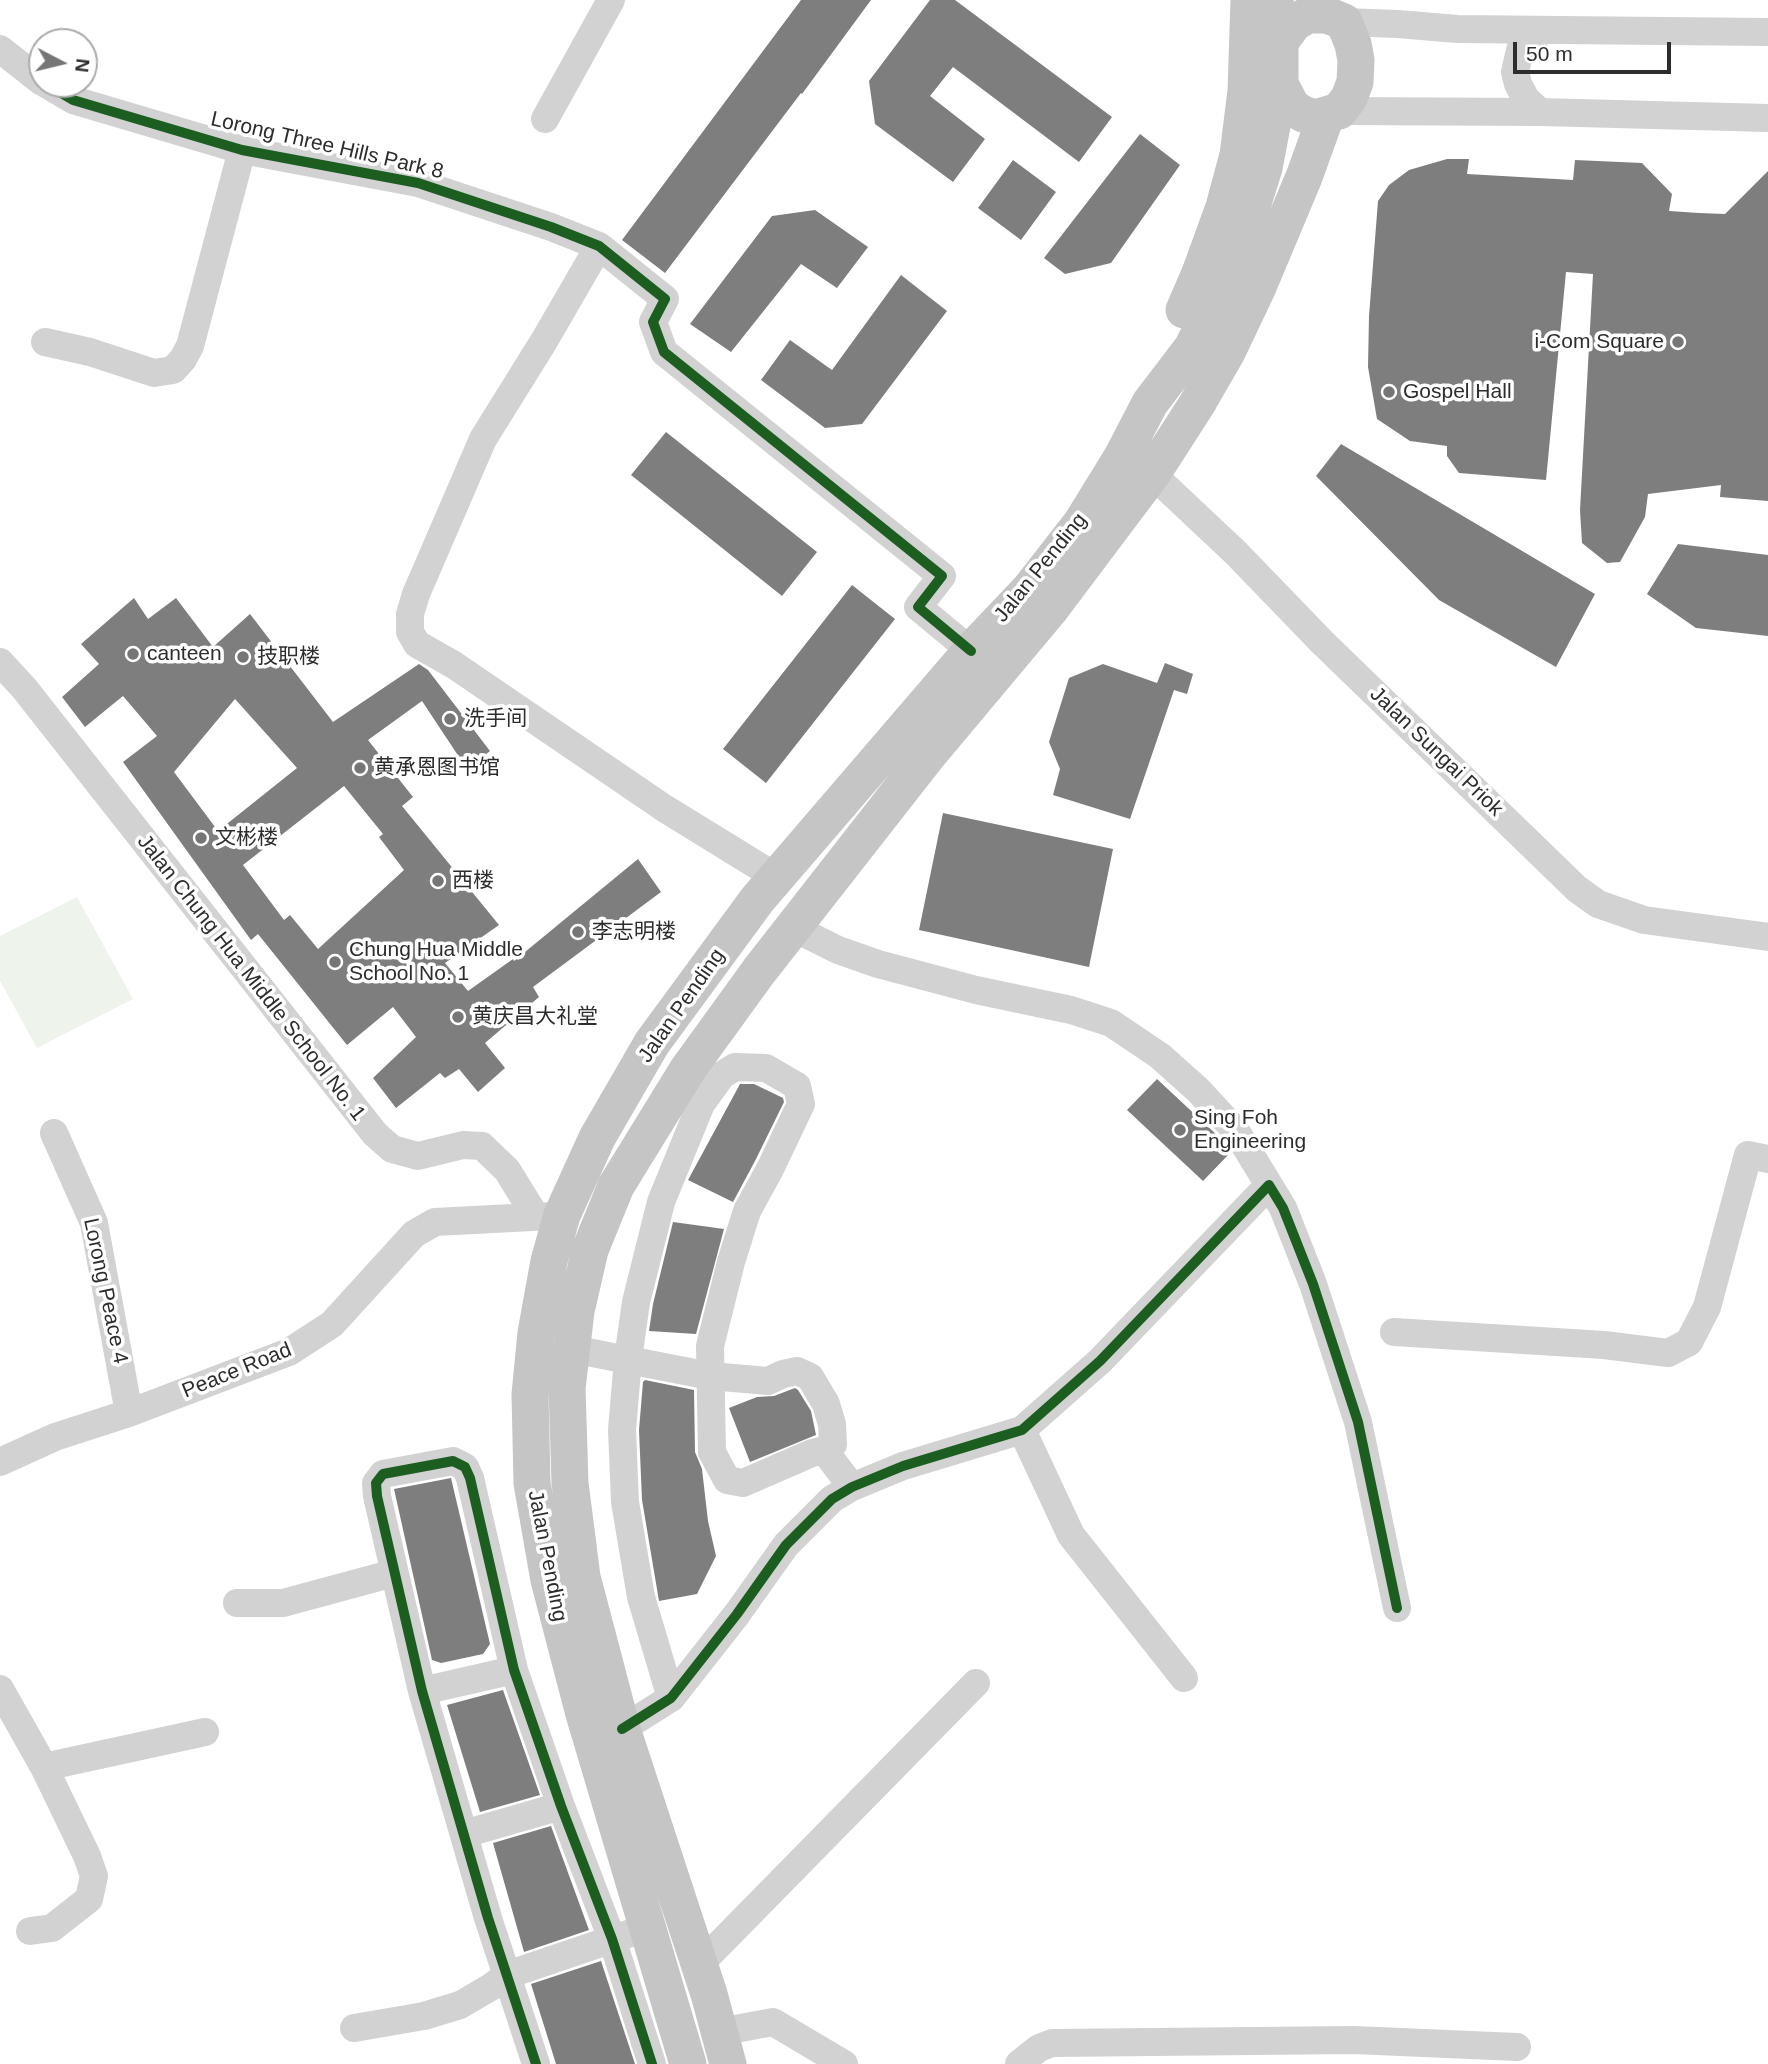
<!DOCTYPE html>
<meta charset="utf-8">
<style>
body{margin:0}
#map{position:relative;width:1768px;height:2064px;overflow:hidden;background:#fff;font-family:Arial,sans-serif}
canvas{display:block}
.north{position:absolute;left:28px;top:28px;width:70px;height:70px;box-sizing:border-box;background:#fff;border:2px solid #ababab;border-radius:50%;rotate:97deg;font-size:19px;font-weight:700;line-height:28px;text-align:center;color:#2d2d2d}
.north::after{content:'';display:block;margin:auto;width:24px;height:32px;background:#767676;clip-path:polygon(50% 0,100% 100%,50% 72%,0 100%)}
.scale{position:absolute;left:1513px;top:42px;width:158px;height:32px;box-sizing:border-box;border:4px solid #2d2d2d;border-top:0;padding-left:9px;font-size:21px;line-height:24px;white-space:nowrap;color:#2d2d2d;-webkit-text-stroke:5px #fff;paint-order:stroke}
</style>
<div id="map">
<canvas width="1768" height="2064"></canvas>
<div class="north">N</div>
<div class="scale">50 m</div>
</div>
<script>
const g = document.querySelector('canvas').getContext('2d');
g.lineJoin = 'round';
function fill(path, color) { g.fillStyle = color; g.fill(path, 'evenodd'); }
const poly = rows => new Path2D(rows.map(r => 'M' + r).join(''));
function trace(path, color, width, dash) { g.strokeStyle = color; g.lineWidth = width; g.lineCap = dash ? 'butt' : 'round'; g.setLineDash(dash || []); g.stroke(path); }
function write(font, color, halo, rows, align = 'center') {
  g.font = font + ' Arial,"Noto Sans SC",sans-serif'; g.lineWidth = 7; g.setLineDash([]); g.textBaseline = 'middle'; g.strokeStyle = halo; g.fillStyle = color; for (const [text, x, y, turn = 0] of rows) {
    g.save(); g.translate(x, y); g.rotate((+turn || 0) * Math.PI / 180); g.textAlign = isNaN(turn) ? turn : align; if (halo) g.strokeText(text, 0, 0); g.fillText(text, 0, 0); g.restore();
  }
}
fill(poly([
 [77,897,133,999,37,1048,0,981,0,936]
]), '#eef3eb');
fill(poly([
 [801,0,871,0,802,94,801,93,665,273,622,240],
 [930,0,955,0,1112,117,1079,162,953,67,930,96,985,139,953,182,875,124,869,81],
 [1140,134,1180,165,1111,263,1065,274,1044,258],
 [1447,159,1469,159,1467,174,1573,180,1575,160,1642,163,1672,194,1669,211,1699,213,1725,214,1768,171,1768,501,1720,497,1721,485,1648,494,1645,517,1620,562,1607,563,1582,543,1580,510,1593,274,1566,272,1546,480,1459,473,1447,456,1447,446,1410,441,1377,419,1368,367,1369,316,1378,201,1389,185,1409,170],
 [1013,160,1056,192,1021,240,978,208],
 [815,210,868,247,837,288,801,264,731,352,690,324,772,216],
 [901,275,947,311,862,424,825,428,761,380,790,340,832,370],
 [666,432,817,552,782,596,631,475],
 [1341,444,1595,594,1556,667,1439,600,1316,476],
 [1678,544,1768,555,1768,636,1696,628,1647,594],
 [852,585,895,619,766,783,723,749],
 [134,598,148,619,176,598,213,647,250,614,333,722,419,664,428,670,490,751,467,769,422,701,368,740,413,797,402,806,499,925,445,963,468,991,513,959,514,961,638,859,661,892,533,987,539,997,485,1043,505,1068,478,1092,459,1069,445,1078,440,1073,396,1108,373,1078,416,1037,393,1007,347,1045,258,934,251,940,123,762,157,736,123,696,85,727,62,697,99,664,81,644],
 [235,699,297,768,218,831,174,772],
 [344,786,383,834,379,837,404,870,318,949,290,915,284,920,243,865],
 [1165,663,1193,674,1187,694,1174,690,1130,819,1053,795,1060,769,1049,742,1069,678,1103,664,1157,683],
 [943,813,1113,849,1089,967,919,930],
 [1157,1079,1218,1136,1230,1153,1203,1181,1127,1110],
 [740,1084,754,1084,783,1098,784,1102,755,1161,733,1202,688,1180],
 [673,1222,724,1229,696,1334,649,1331,653,1304],
 [645,1380,694,1390,695,1452,702,1469,708,1521,716,1556,697,1594,659,1601,642,1500,639,1430,643,1382],
 [795,1388,798,1390,811,1411,816,1435,750,1462,729,1408,757,1397,774,1396],
 [451,1478,490,1644,483,1654,441,1663,432,1660,394,1489],
 [503,1690,540,1795,480,1812,447,1705],
 [551,1826,589,1930,524,1952,493,1843],
 [601,1961,635,2064,556,2064,531,1984]
]), '#7e7e7e');
trace(poly([
 [1344,22,1398,24,1457,29,1768,32],
 [0,49,42,82],
 [46,84,73,100,242,150,418,183,551,227,599,246,665,299,653,322,664,352,942,576,918,607,971,651],
 [1339,111,1540,112,1768,118],
 [1540,112,1526,99,1518,84,1515,72,1520,50,1528,39,1543,31],
 [545,119,611,0],
 [599,246,544,341,483,439,416,594,410,614,410,632,417,644,454,665,664,808,776,877],
 [45,342,90,352,154,373,173,370,183,359,190,346,242,150],
 [1152,474,1236,553,1322,642,1577,889,1598,904,1644,920,1768,937],
 [0,662,24,688,375,1134,392,1149,418,1156,463,1145,482,1146,507,1170,536,1217],
 [794,928,838,950,878,964,976,990,1071,1010,1111,1023,1160,1056,1198,1090,1236,1131,1269,1185],
 [54,1133,94,1223,129,1413],
 [1394,1332,1604,1345,1668,1353,1689,1342,1707,1307,1748,1155,1768,1159],
 [572,1349,710,1376,768,1381,783,1374,797,1371,810,1377,826,1404,832,1424,833,1444,824,1450],
 [1022,1430,1071,1535,1184,1678],
 [0,1462,55,1437,129,1413,289,1352,332,1324,414,1234,435,1222,552,1216],
 [237,1603,283,1603,394,1573],
 [0,1689,44,1767,87,1856,94,1876,89,1899,52,1928,30,1931],
 [422,1691,514,1670],
 [671,1698,641,1597,625,1502,622,1430,628,1359,636,1302,661,1202,701,1104,722,1075,735,1067,766,1068,797,1086,801,1104,770,1169,747,1211,731,1262,710,1346,712,1452,727,1480,743,1483,812,1453,824,1450,852,1487],
 [622,1729,671,1698,737,1614,786,1545,832,1499,852,1487,903,1466,1022,1430,1100,1361,1269,1185,1283,1208,1313,1284,1358,1422,1397,1608],
 [44,1767,205,1732],
 [464,1834,561,1806],
 [699,1965,976,1683],
 [354,2028,424,2016,460,2005,491,1987,507,1975,631,1933],
 [719,2032,773,2022,844,2064],
 [536,2064,488,1918,422,1691,377,1496,376,1483,383,1474,453,1461,465,1467,470,1478,514,1670,561,1806,612,1939,652,2064],
 [1019,2064,1039,2048,1052,2043,1354,2040,1517,2047]
]), '#d2d2d2', 28);
trace(poly([
 [1275,0,1280,42],
 [1308,15,1327,15,1344,22,1353,44,1356,60,1355,82,1349,98,1339,111,1315,118,1303,114,1292,107,1280,84,1280,42,1294,23,1308,15],
 [1184,310,1200,273,1224,207,1238,155,1246,91,1249,0],
 [688,2064,584,1714,549,1580,532,1483,530,1394,536,1333,549,1261,562,1215,597,1138,652,1043,757,900,971,651,1029,590,1082,522,1122,457,1150,403,1192,348,1218,296,1243,235,1264,168,1280,84],
 [728,2064,709,1994,622,1729,582,1577,570,1483,567,1388,576,1311,590,1250,616,1186,688,1069,759,971,928,755,1052,607,1152,474,1197,404,1227,352,1257,289,1304,177,1326,116]
]), '#c5c5c5', 37);
trace(poly([
 [46,84,73,100,242,150,418,183,551,227,599,246,665,299,653,322,664,352,942,576,918,607,971,651],
 [622,1729,671,1698,737,1614,786,1545,832,1499,852,1487,903,1466,1022,1430,1100,1361,1269,1185,1283,1208,1313,1284,1358,1422,1397,1608],
 [536,2064,488,1918,422,1691,377,1496,376,1483,383,1474,453,1461,465,1467,470,1478,514,1670,561,1806,612,1939,652,2064]
]), '#1b5e20', 10);
for (const [x, y, r, color] of [
 [1678,342,7,"#767676"],
 [1389,392,7,"#767676"],
 [133,654,7,"#767676"],
 [243,657,7,"#767676"],
 [450,719,7,"#767676"],
 [360,768,7,"#767676"],
 [201,838,7,"#767676"],
 [438,881,7,"#767676"],
 [578,932,7,"#767676"],
 [335,962,7,"#767676"],
 [458,1017,7,"#767676"],
 [1180,1130,7,"#767676"]
]) { const dot = new Path2D(); dot.arc(x, y, r, 0, 2 * Math.PI); g.fillStyle = color; g.fill(dot); trace(dot, '#fff', 2.5); }
write('21px', '#2d2d2d', '#fff', [
 ["Lorong Three Hills Park 8",327,146,13],
 ["Jalan Pending",1041,568,-51],
 ["Jalan Sungai Priok",1436,752,44],
 ["Jalan Chung Hua Middle School No. 1",251,978,52],
 ["Jalan Pending",682,1006,-55],
 ["Lorong Peace 4",105,1291,78],
 ["Peace Road",237,1371,-22],
 ["Jalan Pending",547,1556,79]
]);
write('21px', '#2d2d2d', '#fff', [
 ["i-Com Square",1664,342,"right"],
 ["Gospel Hall",1403,392],
 ["canteen",147,654],
 ["技职楼",257,657],
 ["洗手间",464,719],
 ["黄承恩图书馆",374,768],
 ["文彬楼",215,838],
 ["西楼",452,881],
 ["李志明楼",592,932],
 ["Chung Hua Middle",349,950],
 ["School No. 1",349,974],
 ["黄庆昌大礼堂",472,1017],
 ["Sing Foh",1194,1118],
 ["Engineering",1194,1142]
], 'left');
</script>
